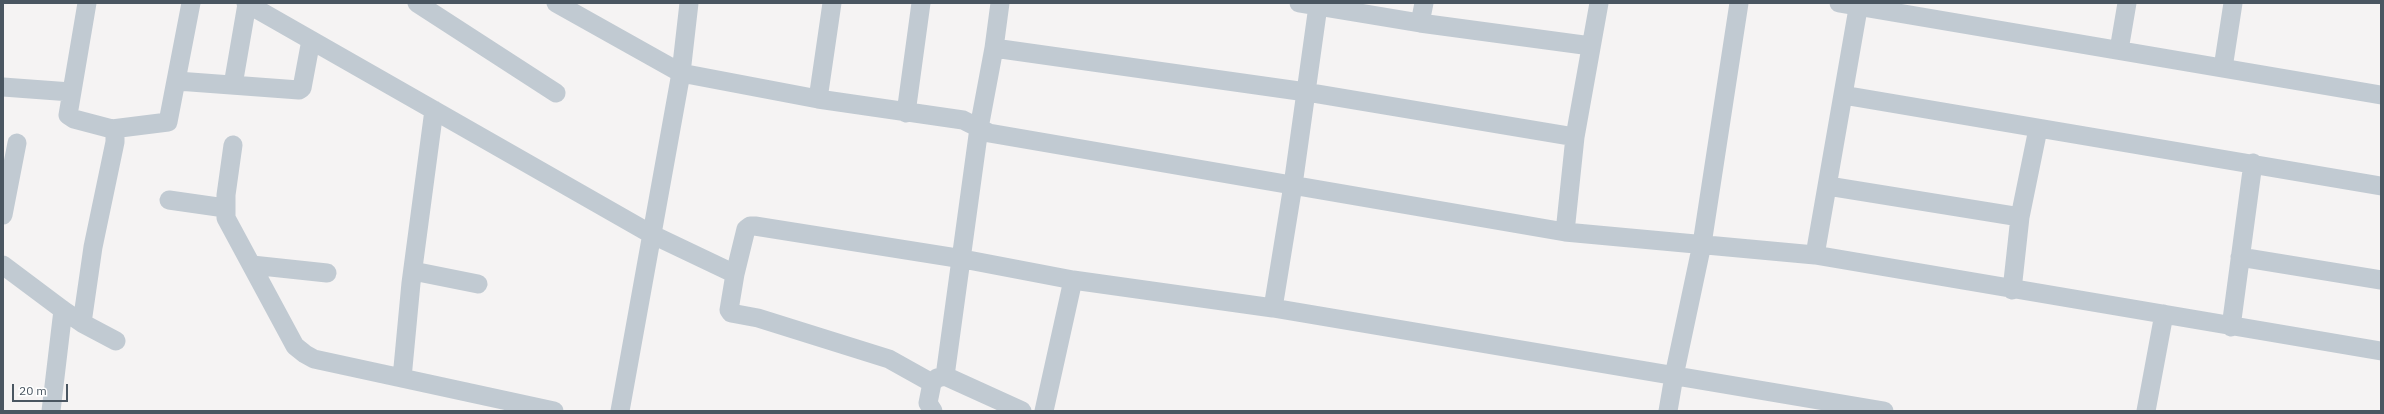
<!DOCTYPE html>
<style>
body{margin:0}
#map{position:relative;width:2384px;height:414px;overflow:hidden;background:#f5f3f3;font-family:"IBM Plex Sans",sans-serif}
canvas{display:block}
.frame{position:absolute;inset:0;border:4px solid #4a5661;pointer-events:none}
.scale{position:absolute;left:12px;top:384px;width:56px;height:18px;box-sizing:border-box;border:2px solid #4a5661;border-top:0;padding-left:5px;font-size:12px;line-height:14px;white-space:nowrap;color:#4a5661;-webkit-text-stroke:3px #fff;paint-order:stroke}
</style>
<div id="map">
<canvas width="2384" height="414"></canvas>
<div class="frame"></div>
<div class="scale">20 m</div>
</div>
<script>
const g = document.querySelector('canvas').getContext('2d');
g.lineJoin = 'round';
const poly = rows => new Path2D(rows.map(r => 'M' + r).join(''));
function trace(path, color, width, dash) { g.strokeStyle = color; g.lineWidth = width; g.lineCap = dash ? 'butt' : 'round'; g.setLineDash(dash || []); g.stroke(path); }
trace(poly([
 [87,3,68,115,74,119,112,129,168,122,191,3],
 [246,3,651,234,735,274],
 [417,3,556,93],
 [556,3,681,73,818,99,963,120,989,133,1565,232,1815,255,2381,351],
 [1299,3,1420,23,1591,46],
 [1839,3,2381,95],
 [1420,23,1424,3],
 [994,48,1306,92,1575,137],
 [2119,50,2127,3],
 [2223,68,2233,3],
 [177,81,299,90,302,88,311,40],
 [233,85,247,4,250,3],
 [3,87,71,92],
 [1843,95,2381,186],
 [818,99,832,3],
 [906,113,921,3],
 [233,145,226,195,226,218,295,346,305,354,314,359,554,411],
 [1828,186,2020,217],
 [169,200,225,208],
 [3,215,17,143],
 [1565,232,1575,137,1599,3],
 [1815,255,1859,3],
 [2240,257,2381,280],
 [3,265,63,310,82,323,116,341],
 [252,265,327,273],
 [413,271,478,284],
 [2012,290,2020,217,2038,129],
 [1273,308,1293,185,1318,6],
 [82,323,93,247,115,142,115,132,112,129],
 [2231,327,2253,163],
 [945,376,979,128,994,48,1000,3],
 [402,378,411,283,434,110],
 [932,383,889,359,758,318,731,313,729,310,735,274,746,229,750,226,755,226,963,259,1073,280,1273,308,1884,411],
 [51,411,63,310],
 [620,411,681,73,689,3],
 [933,411,928,403,932,383,937,378,945,376,1022,411],
 [1044,411,1073,280],
 [1668,411,1674,376,1702,244,1739,3],
 [2146,411,2164,314]
]), '#c1cad2', 19);
</script>
